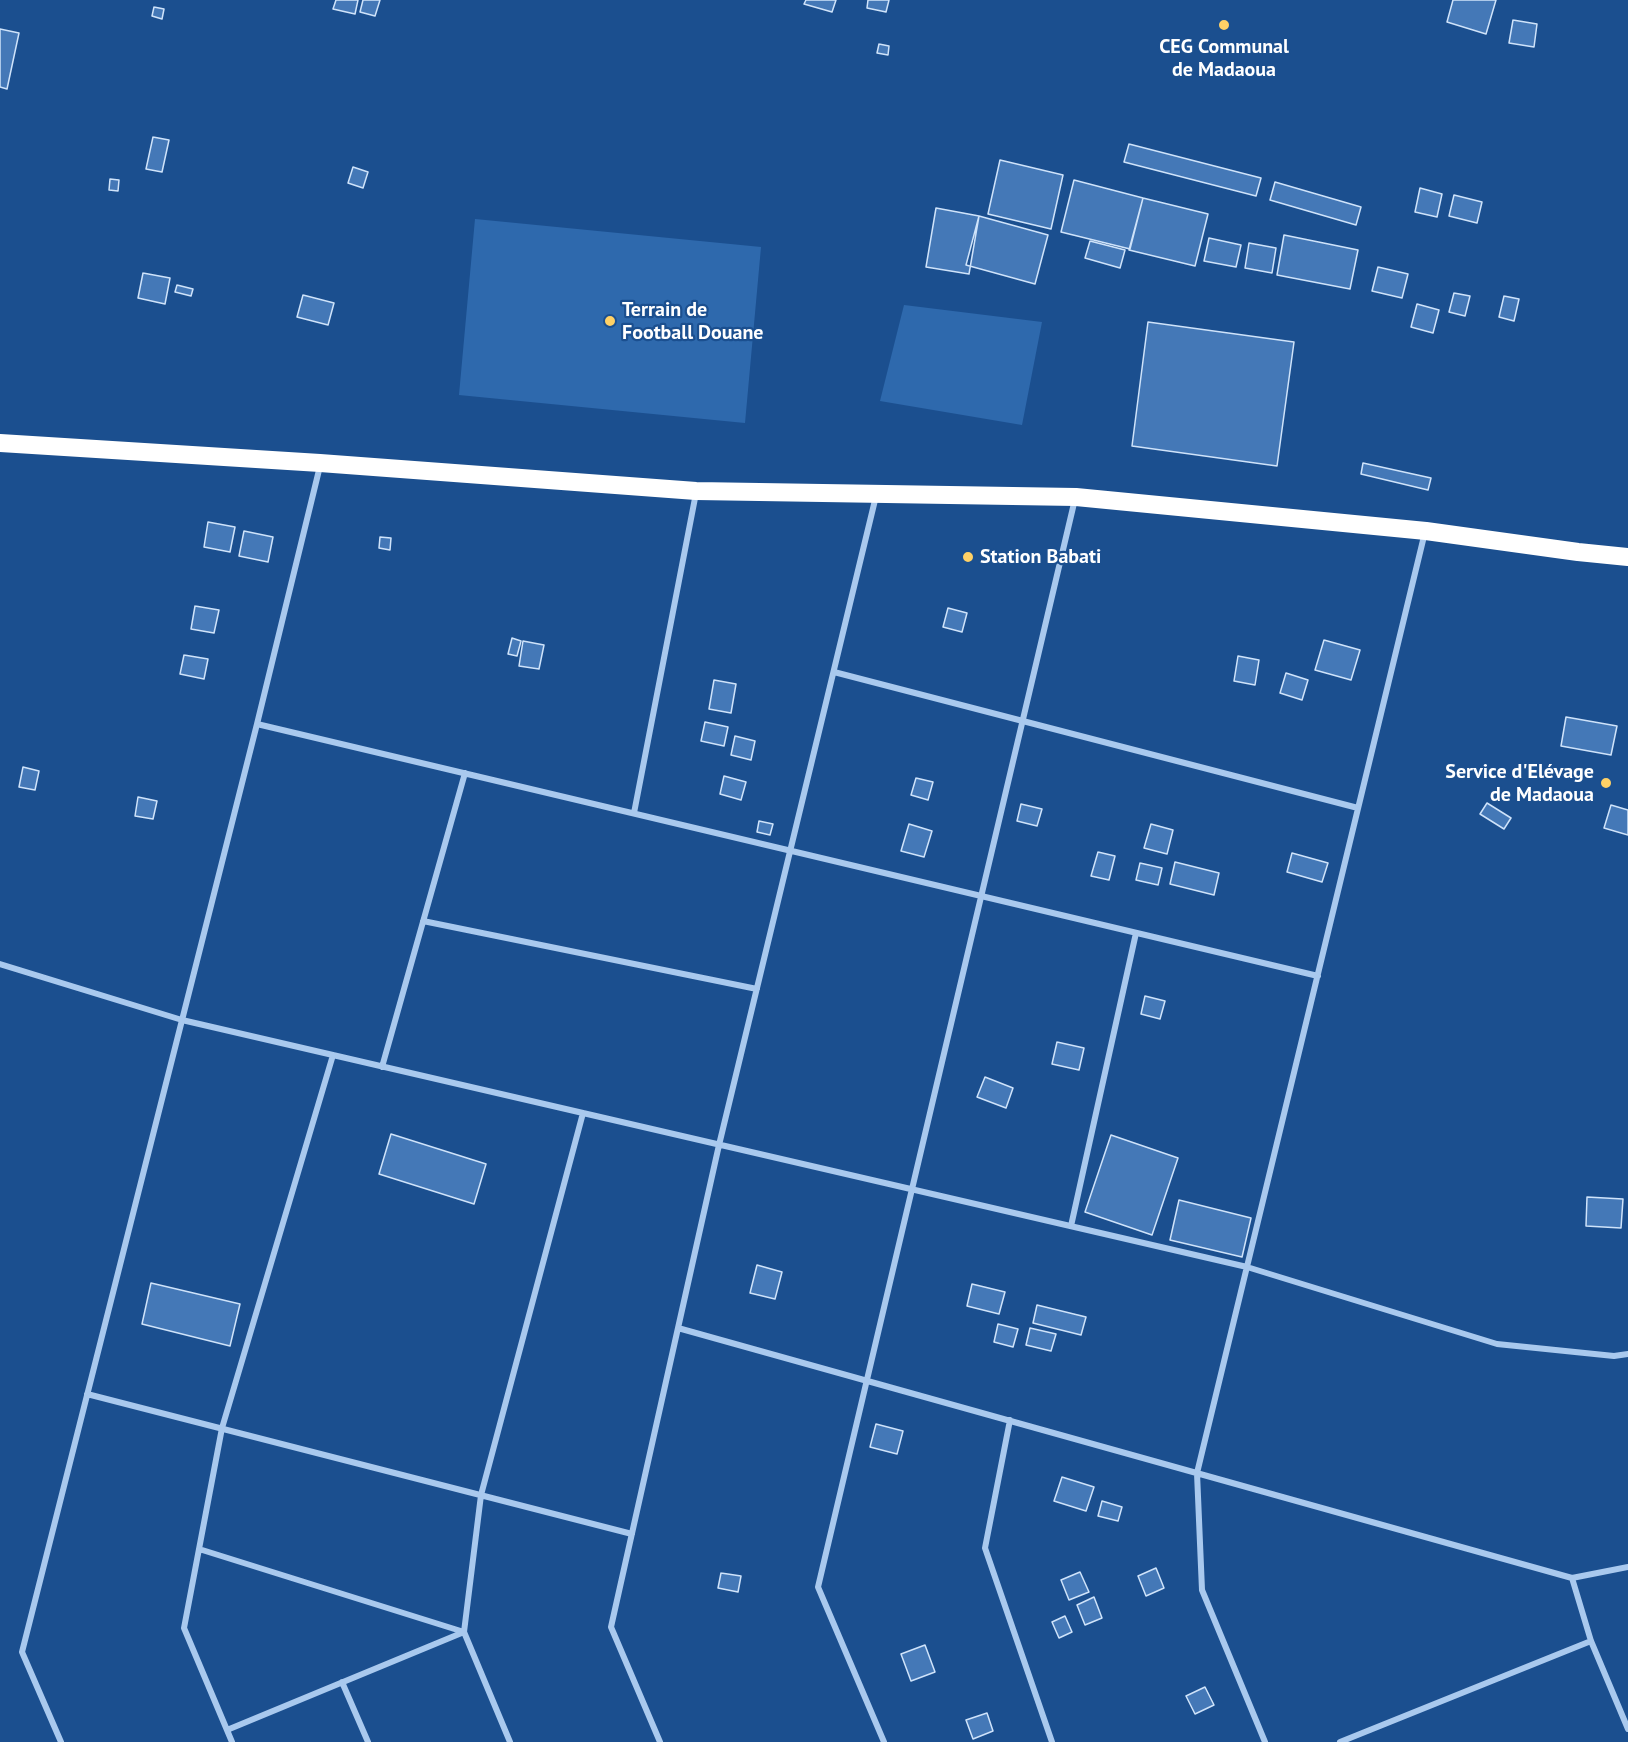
<!DOCTYPE html>
<meta charset="utf-8">
<style>
body{margin:0}
canvas{display:block;background:#1b4f8f}
</style>
<canvas width="1628" height="1742"></canvas>
<script>
const g = document.querySelector('canvas').getContext('2d');
g.lineJoin = 'round';
function fill(path, color) { g.fillStyle = color; g.fill(path, 'evenodd'); }
const poly = rows => new Path2D(rows.map(r => 'M' + r).join(''));
function trace(path, color, width, dash) { g.strokeStyle = color; g.lineWidth = width; g.lineCap = dash ? 'butt' : 'round'; g.setLineDash(dash || []); g.stroke(path); }
function write(font, color, halo, rows, align = 'center') {
  g.font = font + ' "PT Sans",sans-serif'; g.lineWidth = 4.5; g.setLineDash([]); g.textBaseline = 'middle'; g.strokeStyle = halo; g.fillStyle = color; for (const [text, x, y, turn = 0] of rows) {
    g.save(); g.translate(x, y); g.rotate((+turn || 0) * Math.PI / 180); g.textAlign = isNaN(turn) ? turn : align; if (halo) g.strokeText(text, 0, 0); g.fillText(text, 0, 0); g.restore();
  }
}
fill(poly([
 [475,219,761,247,745,423,459,395],
 [904,305,1042,322,1022,425,880,401]
]), '#2e69ad');
const building = poly([
 [336,0,358,0,355,14,333,9,336,0],
 [363,0,380,0,375,16,360,12,363,0],
 [806,0,836,0,832,12,804,4,806,0],
 [868,0,889,0,886,12,867,8,868,0],
 [1453,0,1496,0,1486,34,1447,22,1453,0],
 [154,7,164,9,162,19,152,16,154,7],
 [1513,20,1537,24,1534,47,1509,43,1513,20],
 [0,29,19,33,7,89,0,87,0,29],
 [879,44,889,46,888,55,877,53,879,44],
 [153,137,169,140,162,172,146,169,153,137],
 [1129,144,1261,178,1256,196,1124,162,1129,144],
 [1000,160,1063,175,1051,229,988,214,1000,160],
 [353,167,368,172,363,188,348,183,353,167],
 [110,179,119,180,118,191,109,190,110,179],
 [1074,180,1143,198,1130,249,1061,232,1074,180],
 [1275,182,1361,207,1356,225,1270,200,1275,182],
 [1420,188,1442,194,1437,217,1415,212,1420,188],
 [1454,195,1482,202,1477,223,1449,216,1454,195],
 [1143,198,1208,214,1195,266,1129,250,1143,198],
 [936,208,979,216,969,274,926,267,936,208],
 [979,216,1048,235,1035,284,966,265,979,216],
 [1284,235,1358,250,1350,289,1277,275,1284,235],
 [1209,238,1241,245,1236,267,1204,261,1209,238],
 [1090,241,1125,250,1120,268,1085,258,1090,241],
 [1249,243,1276,248,1272,273,1245,268,1249,243],
 [1378,267,1408,274,1402,298,1372,291,1378,267],
 [143,273,170,278,165,304,138,298,143,273],
 [177,285,193,289,191,296,175,292,177,285],
 [1454,293,1470,296,1465,316,1449,312,1454,293],
 [303,295,334,303,328,325,297,317,303,295],
 [1504,296,1519,299,1514,321,1499,317,1504,296],
 [1417,304,1439,310,1433,333,1411,327,1417,304],
 [1148,322,1294,342,1277,466,1132,446,1148,322],
 [1363,463,1431,478,1428,490,1361,474,1363,463],
 [208,522,235,527,230,552,204,547,208,522],
 [244,531,273,537,268,562,239,556,244,531],
 [380,537,391,538,390,550,379,548,380,537],
 [195,606,219,610,214,633,191,629,195,606],
 [948,608,967,613,962,632,943,627,948,608],
 [512,638,521,641,517,656,508,654,512,638],
 [1324,640,1360,650,1351,680,1315,670,1324,640],
 [523,641,544,645,539,669,519,666,523,641],
 [184,655,208,659,204,679,180,674,184,655],
 [1238,656,1259,660,1255,685,1234,681,1238,656],
 [1286,673,1308,680,1302,700,1280,693,1286,673],
 [714,680,736,684,731,713,709,709,714,680],
 [1566,717,1617,726,1611,755,1561,746,1566,717],
 [705,722,728,727,724,746,701,741,705,722],
 [735,736,755,741,751,760,731,755,735,736],
 [23,767,39,771,35,790,19,787,23,767],
 [724,776,746,782,741,800,720,794,724,776],
 [916,778,933,782,928,800,911,795,916,778],
 [138,797,157,801,153,819,135,816,138,797],
 [1487,803,1511,818,1504,829,1480,814,1487,803],
 [1021,804,1042,809,1037,826,1017,821,1021,804],
 [1611,805,1628,810,1628,835,1604,828,1611,805],
 [759,821,773,824,770,835,757,832,759,821],
 [909,824,932,831,924,857,901,851,909,824],
 [1151,824,1173,830,1167,854,1144,848,1151,824],
 [1098,852,1115,856,1109,880,1091,876,1098,852],
 [1292,853,1328,863,1322,882,1287,872,1292,853],
 [1175,862,1219,873,1214,895,1170,884,1175,862],
 [1140,863,1162,868,1158,885,1136,880,1140,863],
 [1145,996,1165,1001,1160,1019,1141,1014,1145,996],
 [1057,1042,1084,1048,1079,1070,1052,1064,1057,1042],
 [985,1077,1013,1088,1006,1108,977,1097,985,1077],
 [391,1134,486,1164,474,1204,379,1174,391,1134],
 [1111,1135,1178,1158,1152,1235,1085,1212,1111,1135],
 [1587,1197,1623,1199,1621,1228,1586,1226,1587,1197],
 [1179,1200,1251,1218,1242,1257,1170,1240,1179,1200],
 [757,1265,782,1272,775,1299,750,1293,757,1265],
 [151,1283,240,1304,230,1346,142,1324,151,1283],
 [972,1284,1005,1292,999,1314,967,1306,972,1284],
 [1037,1305,1086,1317,1081,1335,1033,1323,1037,1305],
 [998,1324,1018,1329,1013,1347,994,1342,998,1324],
 [1030,1328,1056,1334,1051,1351,1026,1345,1030,1328],
 [876,1424,903,1431,897,1454,870,1447,876,1424],
 [1062,1477,1094,1487,1086,1511,1054,1501,1062,1477],
 [1102,1501,1122,1507,1118,1521,1098,1516,1102,1501],
 [1156,1568,1164,1588,1146,1596,1138,1576,1156,1568],
 [1080,1572,1089,1592,1069,1600,1061,1580,1080,1572],
 [721,1573,741,1576,738,1592,718,1588,721,1573],
 [1094,1597,1102,1618,1085,1625,1077,1605,1094,1597],
 [1065,1616,1072,1632,1059,1638,1052,1622,1065,1616],
 [925,1645,935,1672,911,1681,901,1654,925,1645],
 [1205,1687,1214,1705,1195,1714,1186,1696,1205,1687],
 [987,1713,993,1731,973,1739,966,1720,987,1713]
]);
fill(building, '#4478b7');
trace(building, '#cfe3fa', 1.5);
trace(poly([
 [834,672,1358,808],
 [257,724,1318,976],
 [634,813,696,493],
 [423,921,757,989],
 [0,964,182,1020,1247,1267,1497,1344,1614,1356,1628,1354],
 [382,1067,465,773],
 [1071,1226,1136,933],
 [678,1328,1572,1578,1628,1567],
 [87,1394,632,1534],
 [1010,1420,985,1548,1052,1742],
 [199,1549,464,1632,227,1730],
 [1572,1578,1591,1641,1628,1729],
 [342,1682,368,1742],
 [61,1742,22,1652,257,724,320,466],
 [232,1742,184,1628,222,1428,333,1055],
 [510,1742,464,1632,481,1495,583,1113],
 [660,1742,611,1627,719,1145,876,496],
 [884,1742,818,1587,1075,499],
 [1265,1742,1202,1590,1197,1473,1425,532],
 [1340,1742,1591,1641]
]), '#a9c9ee', 6);
trace(poly([
 [0,443,320,463,696,491,1076,497,1426,531,1578,552,1628,557]
]), '#fff', 18);
for (const [x, y, r, color] of [
 [1224,25,6,"#ffd166"],
 [610,321,6,"#ffd166"],
 [968,557,6,"#ffd166"],
 [1606,783,6,"#ffd166"]
]) { const dot = new Path2D(); dot.arc(x, y, r, 0, 2 * Math.PI); g.fillStyle = color; g.fill(dot); trace(dot, '#1b4f8f', 2); }
write('bold 20px', '#fff', '#1b4f8f', [
 ["CEG Communal",1224,47,"center"],
 ["de Madaoua",1224,70,"center"],
 ["Terrain de",622,310],
 ["Football Douane",622,333],
 ["Station Babati",980,557],
 ["Service d'Elévage",1594,772,"right"],
 ["de Madaoua",1594,795,"right"]
], 'left');
</script>
